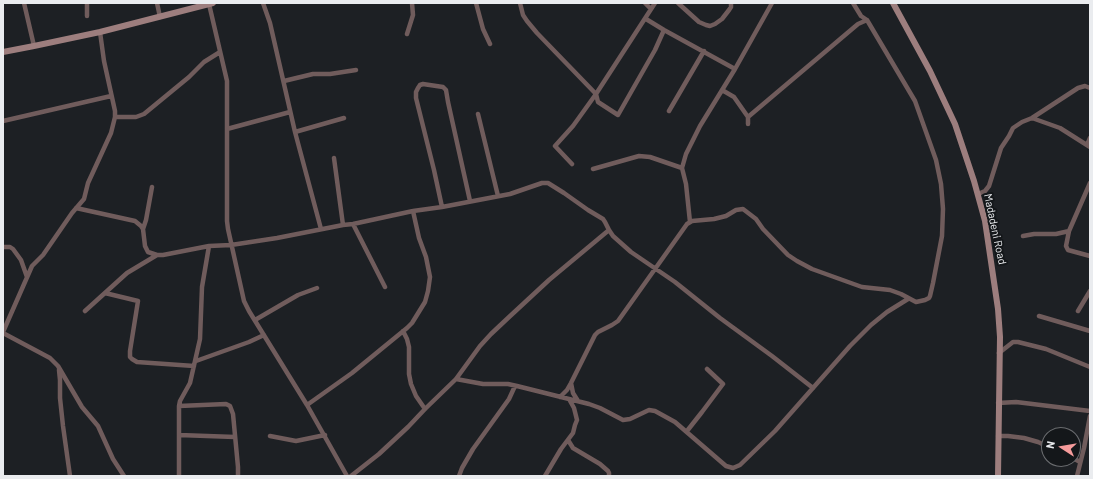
<!DOCTYPE html>
<style>
body{margin:0}
#map{position:relative;width:1093px;height:479px;overflow:hidden;background:#1d2024;font-family:Barlow,sans-serif}
canvas{display:block}
.frame{position:absolute;inset:0;border:4px solid #eaecef;pointer-events:none}
.north{position:absolute;left:1041px;top:427px;width:40px;height:40px;box-sizing:border-box;background:#14171a;border:1px solid #6a6c6f;border-radius:50%;rotate:282deg;font-size:11px;font-weight:700;line-height:16px;text-align:center;color:#eaecef}
.north::after{content:'';display:block;margin:auto;width:14px;height:18px;background:#f59b9b;clip-path:polygon(50% 0,100% 100%,50% 72%,0 100%)}
</style>
<div id="map">
<canvas width="1093" height="479"></canvas>
<div class="frame"></div>
<div class="north">N</div>
</div>
<script>
const g = document.querySelector('canvas').getContext('2d');
g.lineJoin = 'round';
const poly = rows => new Path2D(rows.map(r => 'M' + r).join(''));
function trace(path, color, width, dash) { g.strokeStyle = color; g.lineWidth = width; g.lineCap = dash ? 'butt' : 'round'; g.setLineDash(dash || []); g.stroke(path); }
function write(font, color, halo, rows, align = 'center') {
  g.font = font + ' Barlow,sans-serif'; g.lineWidth = 4; g.setLineDash([]); g.textBaseline = 'middle'; g.strokeStyle = halo; g.fillStyle = color; for (const [text, x, y, turn = 0] of rows) {
    g.save(); g.translate(x, y); g.rotate((+turn || 0) * Math.PI / 180); g.textAlign = isNaN(turn) ? turn : align; if (halo) g.strokeText(text, 0, 0); g.fillText(text, 0, 0); g.restore();
  }
}
trace(poly([
 [24,3,34,46],
 [87,3,87,16],
 [157,3,160,17],
 [263,3,270,23,295,132,321,229],
 [476,3,483,29,490,44],
 [520,3,523,15,527,21,537,33,596,94,598,102,618,115,655,50,664,30],
 [645,3,651,9],
 [678,3,699,22,706,25,710,26,715,24,722,19,729,10,731,7,731,3],
 [209,4,227,81,227,221,228,229,244,301,249,311,307,405,347,476],
 [646,19,664,30,735,69],
 [407,34,413,15,412,3],
 [284,81,313,74,330,74,356,70],
 [722,90,734,97,748,117],
 [669,111,704,51],
 [478,114,498,196],
 [115,117,136,117,144,114,189,77,204,62,220,52],
 [1032,118,1078,88,1085,86,1090,88],
 [3,121,111,96],
 [748,124,748,117,858,24,867,20],
 [227,129,290,112],
 [295,132,344,118],
 [1087,145,1090,138],
 [334,158,343,225],
 [572,164,555,146,573,126,596,94,655,3],
 [682,168,686,154,700,126,735,69,772,3],
 [593,169,639,156,650,157,682,168,686,184,690,222],
 [1090,183,1069,231,1066,246,1068,250,1090,256],
 [978,194,985,191,989,186,1001,148,1009,136,1013,128,1022,122,1032,118,1060,128,1090,147],
 [442,207,434,170,416,98,416,92,418,88,420,85,423,84,443,87,446,90,448,102,470,201],
 [76,208,135,221,141,226,143,229,145,246,148,252,157,255,163,255,209,246,231,245,277,238,343,225,353,224,413,211,442,207,510,194,542,183,548,183,564,193,588,210,603,219,605,222,609,230,613,236,631,252,675,282,720,318,772,356,813,388],
 [353,224,385,287],
 [143,229,146,220,152,187],
 [1023,236,1034,234,1056,234,1069,231],
 [3,247,10,247,13,249,21,260,27,277],
 [105,293,138,301,130,351,130,357,132,359,137,362,194,366],
 [85,311,127,273,157,255],
 [1078,311,1090,291],
 [1039,316,1090,331],
 [255,320,298,295,317,288],
 [403,331,407,339,409,347,409,374,411,384,416,396,425,409],
 [3,332,32,266,43,255,72,213,84,199,88,183,111,133,115,117,115,111,104,61,100,32],
 [3,333,50,358,58,366,82,407,98,426,113,459,124,476],
 [999,353,1013,342,1018,342,1046,349,1090,367],
 [196,361,249,342,264,335],
 [59,370,60,380,60,398,63,426,70,476],
 [456,379,483,384,508,384,517,386,589,404,600,408,623,420,630,419,649,410,655,411,675,422,726,466,733,468,740,465,775,431,850,346,871,325,887,312,908,299],
 [571,383,573,393,578,401],
 [560,397,567,390,571,383,595,335,598,332,612,325,618,321,687,224,692,221,714,219,726,216,736,210,743,209,756,219,763,229,788,255,797,261,812,269,862,287,890,290,901,294,916,302,925,300,929,298,930,296,933,283,942,236,943,209,941,184,936,160,915,101,867,20,861,16,853,3],
 [998,403,1016,402,1090,411],
 [307,405,352,373,407,328,412,323,425,302,428,291,430,277,426,257,419,238,413,211],
 [179,406,226,404,230,406,233,414,238,467,238,476],
 [687,431,702,412,723,384,707,369],
 [179,435,235,437],
 [270,436,296,441,325,435],
 [998,436,1008,436,1024,438,1038,442,1049,447],
 [568,440,573,448,600,464,608,471,609,473,609,476],
 [1073,458,1080,462],
 [179,476,179,406,180,401,190,383,200,339,202,287,209,246],
 [351,476,379,454,408,427,425,409,456,379,480,346,491,334,508,318,549,280,609,230],
 [459,476,462,468,473,449,509,399,515,386],
 [545,476,561,449,573,433,575,425,577,420,574,408,569,399],
 [1077,476,1084,448,1090,416]
]), '#705c5c', 4.5);
trace(poly([
 [893,3,930,71,955,124,974,181,985,221,998,309,1000,337,998,476],
 [3,52,34,46,100,32,213,3]
]), '#9d7e7e', 6);
write('11px', '#eaecef', '#14171a', [
 ["Madadeni Road",995,229,78]
]);
</script>
